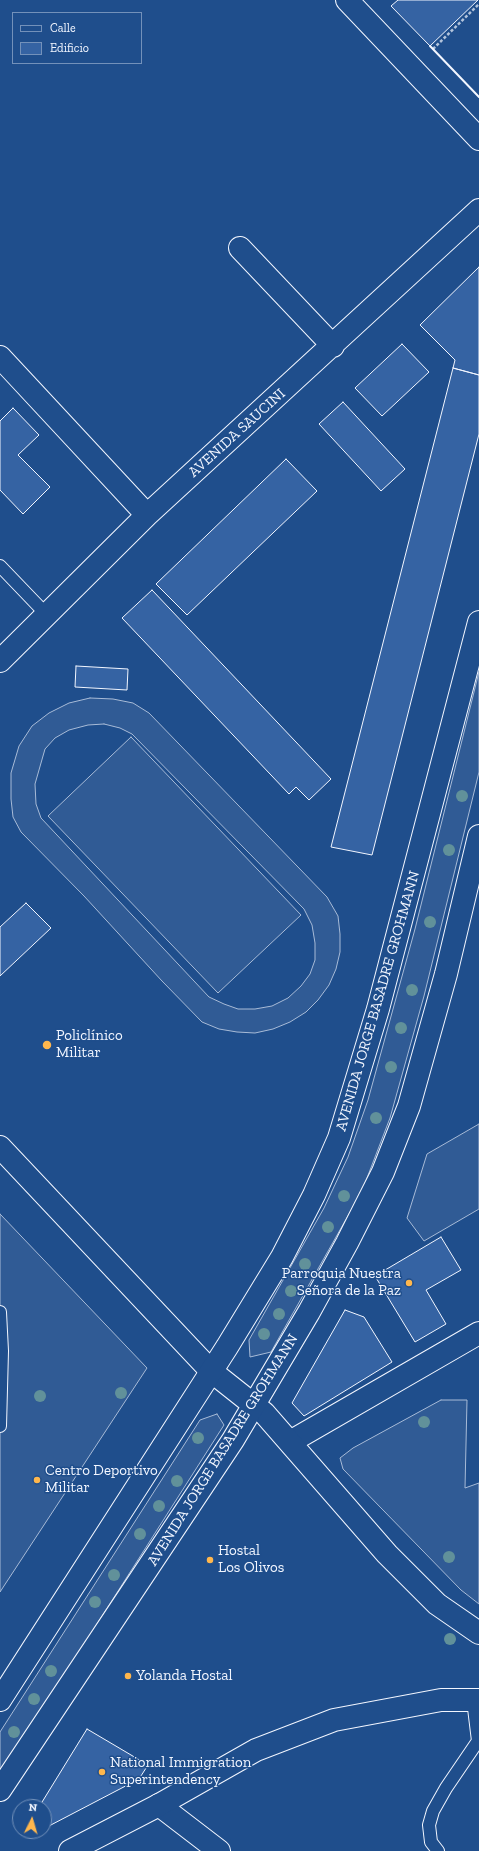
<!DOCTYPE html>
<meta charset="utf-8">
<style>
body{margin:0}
#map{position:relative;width:479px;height:1851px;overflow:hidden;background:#1f4e8c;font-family:"Zilla Slab",serif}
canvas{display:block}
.legend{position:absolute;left:12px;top:12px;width:130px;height:52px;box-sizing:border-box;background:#1f4e8c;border:1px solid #7391ba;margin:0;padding:5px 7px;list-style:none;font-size:12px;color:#f2f6ff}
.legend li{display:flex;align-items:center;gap:8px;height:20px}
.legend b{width:20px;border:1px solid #7391ba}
.north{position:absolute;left:12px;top:1799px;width:40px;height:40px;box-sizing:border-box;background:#1f4e8c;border:1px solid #7391ba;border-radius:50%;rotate:5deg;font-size:11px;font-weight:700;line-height:16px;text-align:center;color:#f2f6ff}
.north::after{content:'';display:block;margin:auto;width:14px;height:18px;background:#ffb74d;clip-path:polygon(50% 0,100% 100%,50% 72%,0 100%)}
</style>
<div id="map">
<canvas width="479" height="1851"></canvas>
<ul class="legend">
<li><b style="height:5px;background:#1f4e8c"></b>Calle</li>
<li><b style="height:11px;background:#3563a3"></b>Edificio</li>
</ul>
<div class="north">N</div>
</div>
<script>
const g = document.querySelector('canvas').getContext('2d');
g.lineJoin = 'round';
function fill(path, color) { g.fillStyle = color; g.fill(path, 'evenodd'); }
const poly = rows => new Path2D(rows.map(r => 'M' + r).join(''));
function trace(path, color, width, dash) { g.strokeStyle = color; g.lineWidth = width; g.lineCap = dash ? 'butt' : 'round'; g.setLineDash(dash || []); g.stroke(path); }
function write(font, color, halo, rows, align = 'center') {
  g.font = font + ' "Zilla Slab",serif'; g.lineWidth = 3; g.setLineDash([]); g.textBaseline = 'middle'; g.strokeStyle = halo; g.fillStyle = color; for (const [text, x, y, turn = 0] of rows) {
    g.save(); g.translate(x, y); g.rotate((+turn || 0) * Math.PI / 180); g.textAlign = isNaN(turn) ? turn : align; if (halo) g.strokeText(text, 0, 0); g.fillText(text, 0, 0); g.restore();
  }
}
const built = poly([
 [479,672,479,772,424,996,390,1118,362,1191,271,1352,250,1357,249,1340,324,1208,348,1157,368,1100,415,929,479,672],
 [90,698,113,699,133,703,149,713,327,897,338,916,340,934,340,952,336,969,329,985,318,1000,306,1012,290,1022,273,1029,255,1033,237,1032,219,1029,202,1022,162,981,84,896,21,832,13,817,11,799,11,773,19,746,32,726,49,713,69,703,90,698],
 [104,724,120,728,132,734,304,909,312,925,315,943,315,960,310,974,301,986,288,998,272,1006,255,1009,238,1009,224,1004,209,997,41,818,36,804,35,784,45,749,55,738,69,730,88,725,104,724],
 [131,737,301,915,218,993,48,816,131,737],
 [479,1124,479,1209,424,1241,407,1218,427,1154,479,1124],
 [0,1214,147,1368,0,1592,0,1214],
 [441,1400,467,1400,465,1488,479,1483,479,1604,461,1590,343,1469,340,1458,353,1448,441,1400],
 [217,1414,224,1425,0,1776,0,1732,200,1420,217,1414]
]);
fill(built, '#305b95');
trace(built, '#a8bbd7', 1);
const building = poly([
 [398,0,478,0,430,46,391,6,398,0],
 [479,267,479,375,453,368,455,360,420,325,479,267],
 [402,344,429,372,382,416,355,388,402,344],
 [453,368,479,375,479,434,372,855,331,847,453,368],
 [343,402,405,469,381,491,319,424,343,402],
 [13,408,39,435,18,455,50,487,23,514,0,490,0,421,13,408],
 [286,459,317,491,187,615,156,584,286,459],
 [152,590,331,779,309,800,296,787,289,794,122,618,152,590],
 [76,666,128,669,127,690,75,687,76,666],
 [26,903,51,928,0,976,0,927,26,903],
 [441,1237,461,1270,426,1290,446,1324,415,1342,375,1276,441,1237],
 [345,1310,364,1317,392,1362,304,1416,292,1403,345,1310],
 [87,1729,148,1765,139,1779,47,1827,44,1825,44,1807,39,1807,87,1729]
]);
fill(building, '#3563a3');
trace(building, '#f2f6ff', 1);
const service = poly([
 [0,566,47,615],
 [0,1312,2,1351,0,1426],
 [438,1851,431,1842,429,1825,433,1811,446,1788,478,1741,473,1700]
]);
const minor = poly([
 [347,0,479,139],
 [240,248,333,346],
 [0,357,147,515],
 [0,661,147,515,479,210],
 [0,1147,211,1371],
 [290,1442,479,1333],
 [159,1805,219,1851]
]);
const secondary = poly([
 [211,1371,264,1413,387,1554,437,1604,479,1633],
 [70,1851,159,1805,256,1750,334,1720,441,1700,479,1700]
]);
const trunk = poly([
 [0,1700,227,1347,282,1257,314,1195,339,1138,378,1009,479,622],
 [0,1790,233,1440,309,1312,347,1243,383,1172,409,1106,446,974,479,836]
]);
trace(service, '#f2f6ff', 14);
trace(minor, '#f2f6ff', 24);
trace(secondary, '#f2f6ff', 24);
trace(trunk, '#f2f6ff', 24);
trace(poly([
 [433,49,479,4]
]), '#b3c4dc', 2.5, [3, 2]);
trace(service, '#1f4e8c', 12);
trace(minor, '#1f4e8c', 22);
trace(secondary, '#1f4e8c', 22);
trace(trunk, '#1f4e8c', 22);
trace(poly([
 [430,46,479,97]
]), '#f2f6ff', 2);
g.fillStyle = '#61919a';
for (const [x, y] of [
 [462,796],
 [449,850],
 [430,922],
 [412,990],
 [401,1028],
 [391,1067],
 [376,1118],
 [344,1196],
 [328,1227],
 [305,1264],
 [291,1291],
 [279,1314],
 [264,1334],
 [121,1393],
 [40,1396],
 [424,1422],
 [198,1438],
 [177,1481],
 [159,1506],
 [140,1534],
 [449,1557],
 [114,1575],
 [95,1602],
 [450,1639],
 [51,1671],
 [34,1699],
 [14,1732]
]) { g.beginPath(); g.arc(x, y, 6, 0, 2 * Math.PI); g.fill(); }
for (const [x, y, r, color] of [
 [47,1045,5,"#ffb74d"],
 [409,1283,4,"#ffb74d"],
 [37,1480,4,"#ffb74d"],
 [210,1560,4,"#ffb74d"],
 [128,1676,4,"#ffb74d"],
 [102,1772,4,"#ffb74d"]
]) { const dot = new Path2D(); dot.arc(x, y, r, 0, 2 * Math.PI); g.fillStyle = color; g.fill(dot); trace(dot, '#1f4e8c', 1.5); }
write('15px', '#f2f6ff', '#1f4e8c', [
 ["AVENIDA SAUCINI",237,433,-42],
 ["AVENIDA JORGE BASADRE GROHMANN",378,1001,-74],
 ["AVENIDA JORGE BASADRE GROHMANN",223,1450,-58]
]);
write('15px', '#f2f6ff', '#1f4e8c', [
 ["Policlínico",56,1036],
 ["Militar",56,1053],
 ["Parroquia Nuestra",401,1274,"right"],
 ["Señora de la Paz",401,1291,"right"],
 ["Centro Deportivo",45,1471],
 ["Militar",45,1488],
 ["Hostal",218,1551],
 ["Los Olivos",218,1568],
 ["Yolanda Hostal",136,1676],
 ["National Immigration",110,1763],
 ["Superintendency",110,1780]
], 'left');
</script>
